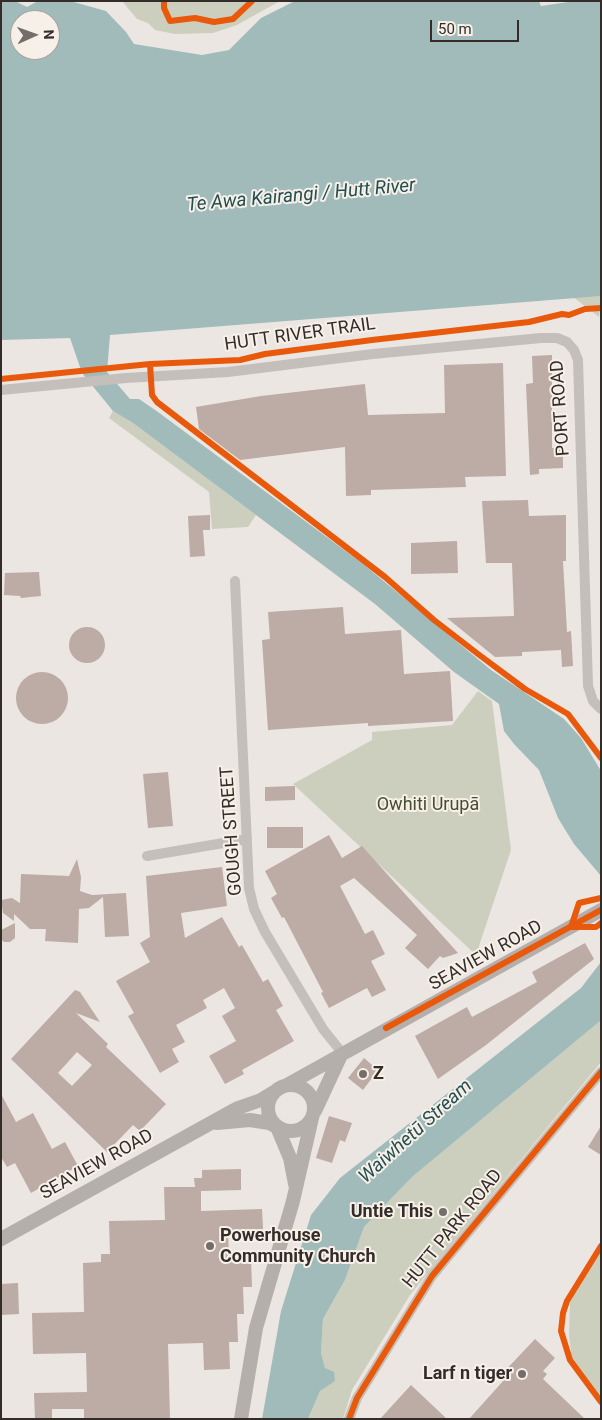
<!DOCTYPE html>
<meta charset="utf-8">
<style>
body{margin:0}
#map{position:relative;width:602px;height:1420px;overflow:hidden;background:#ebe6e1;font-family:Roboto,sans-serif}
canvas{display:block}
.frame{position:absolute;inset:0;border:2px solid #342c29;pointer-events:none}
.north{position:absolute;left:10px;top:10px;width:50px;height:50px;box-sizing:border-box;background:#f7f0e9;border:1px solid #a9a29c;border-radius:50%;rotate:88deg;font-size:14px;font-weight:700;line-height:20px;text-align:center;color:#342c29}
.north::after{content:'';display:block;margin:auto;width:18px;height:22px;background:#746d69;clip-path:polygon(50% 0,100% 100%,50% 72%,0 100%)}
.scale{position:absolute;left:430px;top:20px;width:89px;height:22px;box-sizing:border-box;border:2px solid #342c29;border-top:0;padding-left:6px;font-size:15px;line-height:18px;white-space:nowrap;color:#342c29;-webkit-text-stroke:4px #f7f0e9;paint-order:stroke}
</style>
<div id="map">
<canvas width="602" height="1420"></canvas>
<div class="frame"></div>
<div class="north">N</div>
<div class="scale">50 m</div>
</div>
<script>
const g = document.querySelector('canvas').getContext('2d');
g.lineJoin = 'round';
function fill(path, color) { g.fillStyle = color; g.fill(path, 'evenodd'); }
const poly = rows => new Path2D(rows.map(r => 'M' + r).join(''));
function trace(path, color, width, dash) { g.strokeStyle = color; g.lineWidth = width; g.lineCap = dash ? 'butt' : 'round'; g.setLineDash(dash || []); g.stroke(path); }
function write(font, color, halo, rows, align = 'center') {
  g.font = font + ' Roboto,sans-serif'; g.lineWidth = 4; g.setLineDash([]); g.textBaseline = 'middle'; g.strokeStyle = halo; g.fillStyle = color; for (const [text, x, y, turn = 0] of rows) {
    g.save(); g.translate(x, y); g.rotate((+turn || 0) * Math.PI / 180); g.textAlign = isNaN(turn) ? turn : align; if (halo) g.strokeText(text, 0, 0); g.fillText(text, 0, 0); g.restore();
  }
}
fill(poly([
 [122,1,280,1,237,25,213,33,175,34,155,30,148,23,137,19],
 [601,296,599,317,573,297],
 [113,411,133,423,256,515,248,527,212,529,209,492,109,418],
 [478,691,492,701,511,850,476,955,293,784,372,740,372,732,452,725],
 [601,1020,601,1062,410,1295,352,1390,343,1419,308,1419,320,1391,329,1384,321,1353,323,1319,345,1280,364,1227,412,1177],
 [601,1251,601,1399,587,1386,573,1366,569,1336,570,1301]
]), '#cccfbd');
fill(poly([
 [1,1,15,1,27,7,38,1,70,1,106,11,126,32,134,44,202,55,229,50,261,18,295,1,539,1,541,6,575,1,601,1,601,296,110,335,107,372,130,399,139,399,158,412,363,564,491,670,564,719,581,738,601,771,601,876,574,844,558,818,539,770,514,744,504,731,499,704,454,672,375,604,133,423,113,411,82,373,70,338,1,340],
 [20,20,50,20,50,50,20,50],
 [601,962,600,1021,412,1177,364,1227,345,1280,323,1319,321,1353,325,1368,334,1372,335,1381,320,1391,308,1419,262,1419,281,1311,311,1215,340,1178,581,988]
]), '#a0bbba');
fill(poly([
 [552,355,552,448,563,448,563,468,539,469,539,474,530,475,526,384,533,383,532,356],
 [503,363,506,476,465,477,466,487,371,490,371,495,346,496,345,447,240,460,199,429,196,407,261,396,365,384,368,415,445,413,444,365],
 [528,500,529,516,566,515,566,561,563,561,567,632,571,631,573,666,562,667,561,650,522,652,522,656,495,657,447,618,514,616,512,563,486,563,482,501],
 [210,515,210,530,203,530,205,556,190,557,188,516],
 [457,541,458,573,411,574,411,543],
 [39,572,41,596,21,598,20,596,4,595,5,573],
 [343,607,345,634,401,630,404,674,450,671,453,721,368,726,368,723,268,730,262,640,270,639,268,612],
 '69 645a18 18 0 1 1 36 0a18 18 0 1 1-36 0Z',
 '16 698a26 26 0 1 1 52 0a26 26 0 1 1-52 0Z',
 [168,772,173,826,148,828,143,774],
 [295,786,295,800,265,801,265,787],
 [267,827,303,827,303,848,267,848],
 [329,835,342,858,362,846,458,953,443,958,440,956,428,969,405,948,417,935,354,878,340,886,365,934,373,930,385,954,371,961,386,990,372,997,367,988,329,1008,321,993,323,992,284,917,282,918,271,898,277,894,265,871],
 [77,859,81,877,80,891,92,895,126,893,129,936,105,937,103,897,89,908,79,909,78,943,45,941,46,929,30,929,14,914,14,921,3,913,1,900,12,898,20,903,21,874,69,876],
 [222,867,227,906,181,913,185,938,222,917,239,947,242,945,263,982,268,979,283,1006,276,1010,294,1041,242,1070,244,1074,225,1084,209,1056,236,1041,222,1016,235,1008,224,988,203,1000,207,1008,176,1025,185,1042,172,1049,179,1062,160,1073,128,1016,134,1013,116,981,150,962,140,943,150,937,146,876],
 [15,923,15,938,10,942,4,942,1,939,1,930],
 [585,943,594,959,486,1045,438,1079,415,1036,467,1007,472,1017,537,982,532,972],
 [75,990,80,992,100,1022,76,1013,108,1044,106,1047,166,1104,140,1131,133,1125,107,1152,11,1059],
 [77,1052,92,1065,72,1086,58,1073],
 [364,1058,378,1070,363,1090,348,1078],
 [1,1094,16,1122,33,1113,52,1149,65,1142,78,1166,31,1193,15,1163,7,1167,1,1157],
 [329,1116,352,1123,345,1142,340,1140,332,1163,316,1158],
 [601,1126,601,1155,588,1147],
 [241,1169,241,1190,201,1191,201,1211,262,1209,263,1229,228,1230,229,1260,251,1259,252,1287,243,1287,244,1314,237,1314,238,1342,229,1342,230,1369,204,1370,203,1343,168,1344,170,1419,84,1419,84,1409,52,1409,52,1419,35,1419,34,1393,87,1392,86,1353,33,1354,32,1313,84,1312,83,1263,101,1262,101,1254,110,1254,109,1221,165,1220,164,1187,195,1187,194,1178,202,1178,202,1170],
 [18,1283,19,1314,1,1315,1,1284],
 [535,1339,555,1358,543,1371,547,1374,543,1379,585,1419,469,1419,504,1380,500,1376],
 [411,1385,447,1419,380,1419]
]), '#bdaba5');
trace(poly([
 [1,390,126,378,228,372,373,354,541,338,557,338,567,342,574,350,578,360,588,686,593,701,601,709],
 [235,581,249,888,254,909,265,932,323,1029,343,1054],
 [147,856,247,839],
 [349,1419,357,1398,432,1276,601,1072]
]), '#c4bfbb', 10);
trace(poly([
 '268 1108a23 23 0 1 1 46 0a23 23 0 1 1-46 0Z',
 [285,1086,601,910],
 [315,1111,341,1055],
 [217,1123,250,1120,269,1123,277,1127,290,1158,295,1184],
 [1,1239,238,1108,261,1100,274,1092],
 [241,1419,256,1328,293,1201,312,1118]
]), '#b5afab', 14);
trace(poly([
 [164,1,164,8,170,21,195,18,214,22,233,19,252,1],
 [150,364,152,395,157,402,385,577,434,620,478,654,525,689,568,714,601,758],
 [1,379,150,364,240,360,265,354,372,340,529,322,562,314,569,315,585,309,601,308],
 [601,898,579,903,571,927,596,927,601,923],
 [386,1028,601,910],
 [601,1246,567,1301,563,1313,561,1331,570,1360,601,1402],
 [349,1419,357,1398,432,1276,601,1072]
]), '#e8590c', 6);
for (const [x, y, r, color] of [
 [363,1074,5,"#746d69"],
 [443,1212,5,"#746d69"],
 [210,1246,5,"#746d69"],
 [522,1374,5,"#746d69"]
]) { const dot = new Path2D(); dot.arc(x, y, r, 0, 2 * Math.PI); g.fillStyle = color; g.fill(dot); trace(dot, '#f7f0e9', 2); }
write('18px', '#342c29', '#f7f0e9', [
 ["HUTT RIVER TRAIL",300,335,-8],
 ["PORT ROAD",561,408,-94],
 ["GOUGH STREET",232,831,-94],
 ["SEAVIEW ROAD",486,956,-29],
 ["SEAVIEW ROAD",97,1165,-29],
 ["HUTT PARK ROAD",453,1229,-51]
]);
write('18px', '#454f30', '#f7f0e9', [
 ["Owhiti Urupā",428,805]
]);
write('bold 18px', '#342c29', '#f7f0e9', [
 ["Z",373,1074],
 ["Untie This",433,1212,"right"],
 ["Powerhouse",220,1236],
 ["Community Church",220,1257],
 ["Larf n tiger",512,1374,"right"]
], 'left');
write('italic 19px', '#244f51', '#f7f0e9', [
 ["Te Awa Kairangi / Hutt River",301,196,-5],
 ["Waiwhetū Stream",416,1132,-42]
]);
</script>
